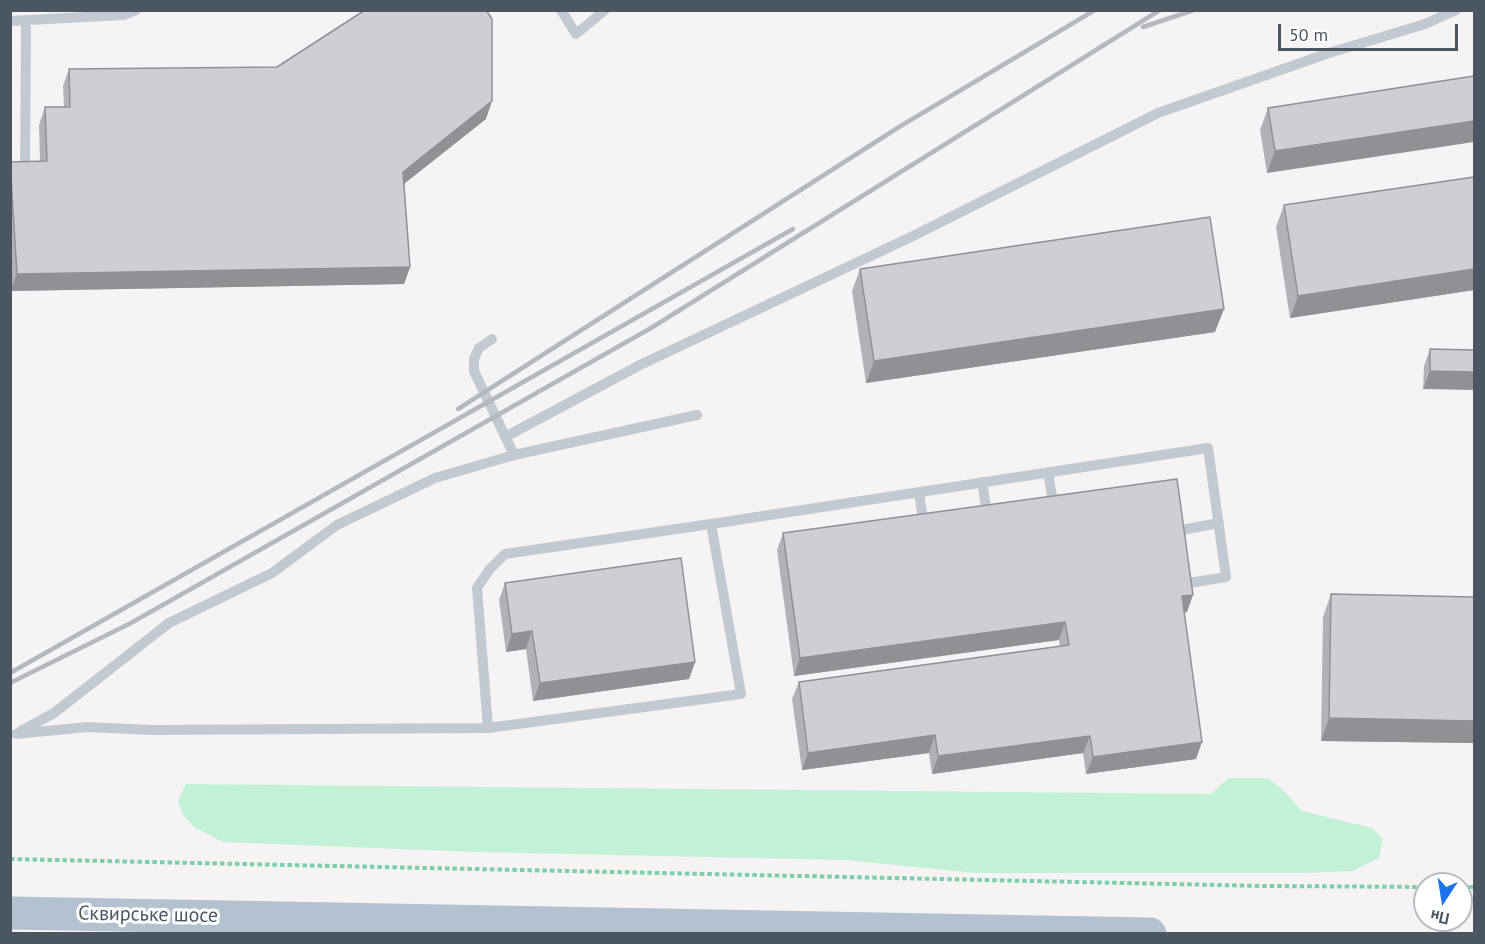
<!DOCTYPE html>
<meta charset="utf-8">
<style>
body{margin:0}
#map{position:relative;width:1485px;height:944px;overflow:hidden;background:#f5f3f3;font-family:"PT Sans",sans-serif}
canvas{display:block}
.frame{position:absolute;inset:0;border:12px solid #4a5661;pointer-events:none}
.north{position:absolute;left:1413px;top:872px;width:60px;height:60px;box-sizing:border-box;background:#fff;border:2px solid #b7bbc0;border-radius:50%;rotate:192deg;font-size:16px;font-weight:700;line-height:24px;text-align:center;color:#4a5661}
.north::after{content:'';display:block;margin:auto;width:21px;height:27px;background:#1a73e8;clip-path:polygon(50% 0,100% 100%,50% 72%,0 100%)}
.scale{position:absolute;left:1278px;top:24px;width:180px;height:27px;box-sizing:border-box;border:3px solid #4a5661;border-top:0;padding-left:8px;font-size:18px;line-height:21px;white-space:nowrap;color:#4a5661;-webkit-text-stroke:4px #fff;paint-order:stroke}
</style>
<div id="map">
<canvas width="1485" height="944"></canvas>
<div class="frame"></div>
<div class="north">Пн</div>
<div class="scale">50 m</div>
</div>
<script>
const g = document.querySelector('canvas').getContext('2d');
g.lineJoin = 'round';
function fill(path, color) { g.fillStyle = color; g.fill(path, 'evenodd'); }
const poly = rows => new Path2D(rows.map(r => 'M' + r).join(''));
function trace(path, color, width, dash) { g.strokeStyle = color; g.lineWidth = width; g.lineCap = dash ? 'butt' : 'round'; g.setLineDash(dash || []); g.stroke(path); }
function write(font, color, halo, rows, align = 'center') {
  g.font = font + ' "PT Sans",sans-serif'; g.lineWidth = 6; g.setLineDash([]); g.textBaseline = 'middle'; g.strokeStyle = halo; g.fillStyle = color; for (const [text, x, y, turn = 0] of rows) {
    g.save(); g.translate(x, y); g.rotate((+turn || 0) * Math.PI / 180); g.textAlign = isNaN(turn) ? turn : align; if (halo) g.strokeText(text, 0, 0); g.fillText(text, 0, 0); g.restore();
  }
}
fill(poly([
 [1228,778,1268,778,1283,790,1302,811,1372,828,1383,839,1379,858,1353,871,1302,873,975,873,847,860,475,852,223,842,194,827,183,815,178,801,186,784,1211,794]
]), '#c3f1d5');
trace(poly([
 [10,859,1264,886,1425,887],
 [1461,887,1474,887]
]), '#7ad0a6', 4, [4.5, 3]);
trace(poly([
 [561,10,576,34,605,10],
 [10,21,123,15,136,10],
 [25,174,26,21],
 [505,437,640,365,911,237,1158,113,1329,53,1425,24,1456,10],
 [514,455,697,415],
 [1048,472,1054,509],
 [982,482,988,518],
 [919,492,924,527],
 [1176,531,1219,523],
 [488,728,477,588,489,570,505,554,711,524],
 [21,731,54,713,169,623,272,573,337,525,435,478,514,455,474,371,474,359,479,348,492,339],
 [16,734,87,727,152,730,488,728,741,694,711,524,1208,448,1226,577,1183,584]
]), '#c1cad2', 10);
trace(poly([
 [10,913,1150,934]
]), '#b3c2d1', 33);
trace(poly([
 [1143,27,1194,10],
 [458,409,899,127,1095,10],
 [10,673,793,229],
 [10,683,131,623,651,328,1160,10]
]), '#b5b8bd', 4.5);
fill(poly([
 [69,69,486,119,404,184,410,267,404,284,10,291,10,162,40,161,39,125,45,107,64,107,63,86],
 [1474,76,1267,173,1260,130,1268,108],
 [1474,177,1474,290,1290,318,1276,227,1284,205],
 [860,269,1215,332,866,383,852,291],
 [1430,349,1474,350,1423,389,1424,366],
 [783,533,1187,612,1184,612,1196,759,1086,774,1083,753,932,774,929,753,802,770,792,699,799,682,1060,646,1059,640,794,676,777,550],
 [505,583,695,662,689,679,533,701,526,649,506,652,499,600],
 [1331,594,1474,597,1474,743,1321,741,1323,617]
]), '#b0b2b7');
fill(poly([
 [492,101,486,119,396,190,403,172],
 [1474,121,1474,142,1267,173,1275,151],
 [410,267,404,284,10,291,17,274],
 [1474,269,1474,290,1290,318,1298,296],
 [1224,309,1215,332,866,383,874,361],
 [1430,371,1474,372,1474,390,1423,389],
 [1193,595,1187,612,1176,614,1182,596],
 [1065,622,1059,640,794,676,800,658],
 [532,631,526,649,506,652,512,634],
 [695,662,689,679,533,701,540,683],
 [1329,718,1474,721,1474,743,1321,741],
 [935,735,929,753,802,770,808,753],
 [1090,736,1083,753,932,774,938,756],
 [1202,742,1196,759,1086,774,1093,757]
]), '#909195');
const building = poly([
 [365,10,486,10,492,19,492,101,403,172,410,267,17,274,10,162,47,161,45,107,70,107,69,69,277,67,365,10],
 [1474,76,1474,121,1275,151,1268,108,1474,76],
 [1474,177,1474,269,1298,296,1284,205,1474,177],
 [1210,217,1224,309,874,361,860,269,1210,217],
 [1430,349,1474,350,1474,372,1430,371,1430,349],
 [1177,479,1193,595,1182,596,1202,742,1093,757,1090,736,938,756,935,735,808,753,799,682,1069,645,1065,622,800,658,783,533,1177,479],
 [681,558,695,662,540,683,532,631,512,634,505,583,681,558],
 [1331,594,1474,597,1474,721,1329,718,1331,594]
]);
fill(building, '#cdcfd5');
trace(building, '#909195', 1.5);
write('20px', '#4a5661', '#fff', [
 ["Сквирське шосе",148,915,1]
]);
</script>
